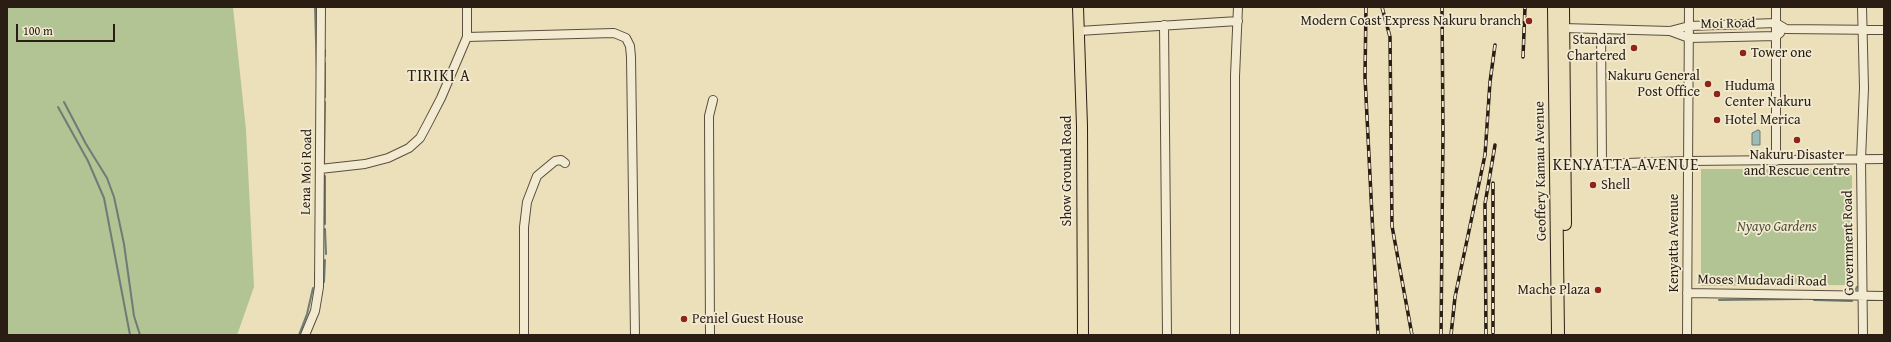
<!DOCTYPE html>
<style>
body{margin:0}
#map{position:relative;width:1891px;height:342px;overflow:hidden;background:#ebe0ba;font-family:"Gentium Book Plus",serif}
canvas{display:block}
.frame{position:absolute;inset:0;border:8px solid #291d14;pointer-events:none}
.scale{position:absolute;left:16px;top:24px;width:99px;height:18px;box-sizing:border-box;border:2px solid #291d14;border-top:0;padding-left:5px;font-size:12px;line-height:14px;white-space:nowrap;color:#291d14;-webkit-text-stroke:3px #f2ebd2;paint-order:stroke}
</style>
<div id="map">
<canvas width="1891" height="342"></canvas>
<div class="frame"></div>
<div class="scale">100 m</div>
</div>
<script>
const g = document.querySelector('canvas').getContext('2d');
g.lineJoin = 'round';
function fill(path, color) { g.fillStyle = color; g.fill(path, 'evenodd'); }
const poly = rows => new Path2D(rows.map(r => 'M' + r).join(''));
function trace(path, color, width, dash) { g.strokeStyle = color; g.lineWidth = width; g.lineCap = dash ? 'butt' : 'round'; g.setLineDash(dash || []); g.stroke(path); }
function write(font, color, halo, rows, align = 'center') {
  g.font = font + ' "Gentium Book Plus",serif'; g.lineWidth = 3.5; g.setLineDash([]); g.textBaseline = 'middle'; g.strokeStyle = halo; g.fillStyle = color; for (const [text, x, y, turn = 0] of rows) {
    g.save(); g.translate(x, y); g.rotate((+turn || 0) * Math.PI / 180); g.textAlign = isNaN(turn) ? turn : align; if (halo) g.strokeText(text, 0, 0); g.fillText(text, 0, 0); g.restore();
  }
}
fill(poly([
 [7,7,233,7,246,130,254,287,237,335,7,335],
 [1701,169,1845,169,1852,176,1852,285,1701,286]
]), '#b2c394');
const water = poly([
 [1758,130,1760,131,1760,145,1752,145,1752,133,1758,130]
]);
fill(water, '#9abbb8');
trace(water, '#6d7c76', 1);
trace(poly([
 [315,7,317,74],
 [325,50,325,56],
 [325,63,325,97],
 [64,102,86,144,107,178,114,197,124,244,134,316,140,335],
 [58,107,88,161,104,198,130,335],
 [1870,155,1884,155],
 [324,167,325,102],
 [325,176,325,224],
 [325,229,326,254],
 [315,279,315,273],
 [324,282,325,260],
 [1851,292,1855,291,1857,287],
 [1719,300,1801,299],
 [1814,300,1852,301],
 [299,335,307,314,313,288]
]), '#6d7c76', 2);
const minor = poly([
 [467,7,467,37,614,33,626,38,630,46,631,57,635,335],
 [1776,7,1776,161],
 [1862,7,1864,88,1861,159,1863,335],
 [1164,25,1167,335],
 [1563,28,1670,31,1689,26,1776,23,1786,29,1884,30],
 [1601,29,1602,163],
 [1079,31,1238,21],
 [1670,31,1689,38,1776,36,1780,33],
 [1564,165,1688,161,1884,159],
 [320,169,365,164,388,158,409,148,420,138,427,125,441,98,467,37],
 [1687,293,1884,296],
 [305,335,315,311,319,287,321,7],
 [524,335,524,227,527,202,537,176,555,161,561,160,565,163],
 [710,335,709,116,713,100],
 [1235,335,1235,76,1238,7],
 [1687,335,1689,7]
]);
const major = poly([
 [1078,7,1082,126,1083,335]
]);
const highway = poly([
 [1554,7,1558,335],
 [1563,7,1565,224]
]);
trace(minor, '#5a4e3e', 10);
trace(major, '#291d14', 12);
trace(highway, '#291d14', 14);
trace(minor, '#f2ebd2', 8);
trace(major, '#ebe0ba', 10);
trace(highway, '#ebe0ba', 12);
const rail = poly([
 [1366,7,1365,77,1378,335],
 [1382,7,1390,37,1392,226,1412,335],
 [1523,57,1525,7],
 [1493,183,1493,333],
 [1441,335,1443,132,1442,7],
 [1451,335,1455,297,1485,155,1490,82,1495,45],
 [1486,335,1485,204,1495,145]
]);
trace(rail, '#291d14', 3.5);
trace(rail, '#f2ebd2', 2, [6]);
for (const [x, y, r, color] of [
 [1529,21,4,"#8f2418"],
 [1634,48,4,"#8f2418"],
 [1743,53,4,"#8f2418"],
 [1708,84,4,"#8f2418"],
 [1717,94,4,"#8f2418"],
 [1717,120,4,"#8f2418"],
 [1797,140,4,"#8f2418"],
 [1593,185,4,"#8f2418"],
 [1598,290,4,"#8f2418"],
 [684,319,4,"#8f2418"]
]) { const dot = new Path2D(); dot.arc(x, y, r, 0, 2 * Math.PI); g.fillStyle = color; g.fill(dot); trace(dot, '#f2ebd2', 1.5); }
write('14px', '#291d14', '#f2ebd2', [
 ["Modern Coast Express Nakuru branch",1521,21,"right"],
 ["Standard",1626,40,"right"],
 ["Chartered",1626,56,"right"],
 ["Tower one",1751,53],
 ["Nakuru General",1700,76,"right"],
 ["Post Office",1700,92,"right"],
 ["Huduma",1725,86],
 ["Center Nakuru",1725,102],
 ["Hotel Merica",1725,120],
 ["Nakuru Disaster",1797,155,"center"],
 ["and Rescue centre",1797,171,"center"],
 ["Shell",1601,185],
 ["Mache Plaza",1590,290,"right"],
 ["Peniel Guest House",692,319]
], 'left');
write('14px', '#291d14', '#f2ebd2', [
 ["Moi Road",1728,24,-1],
 ["Show Ground Road",1067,171,-90],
 ["Geoffery Kamau Avenue",1541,171,-91],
 ["Lena Moi Road",307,172,-89],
 ["Kenyatta Avenue",1674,243,-90],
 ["Government Road",1849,243,-91],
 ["Moses Mudavadi Road",1762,281,1]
]);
write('italic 14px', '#524f3a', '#f2ebd2', [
 ["Nyayo Gardens",1777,227]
]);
g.letterSpacing = '1px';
write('16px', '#291d14', '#f2ebd2', [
 ["TIRIKI A",439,77],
 ["KENYATTA AVENUE",1626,166]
]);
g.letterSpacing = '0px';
</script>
